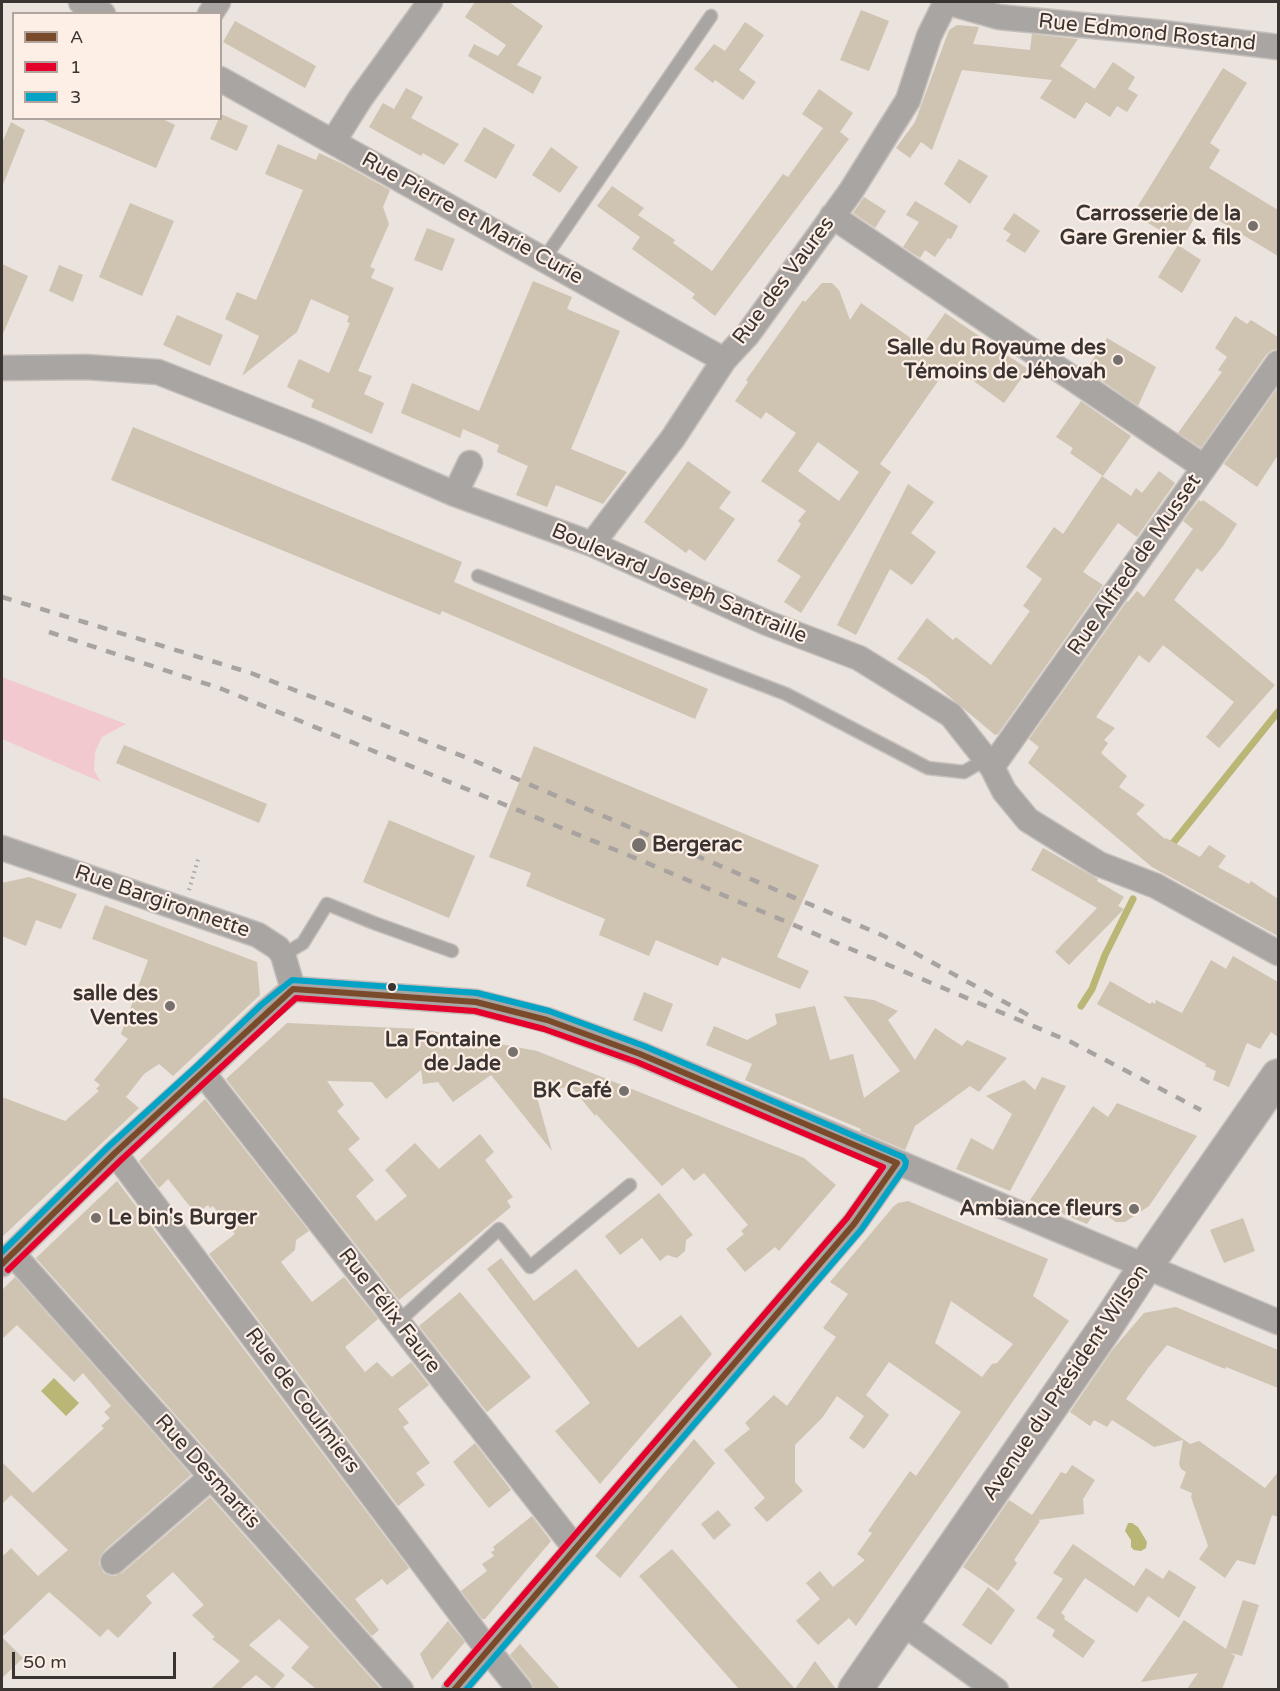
<!DOCTYPE html>
<meta charset="utf-8">
<style>
body{margin:0}
#map{position:relative;width:1280px;height:1691px;overflow:hidden;background:#eae3de;font-family:"Varela Round",sans-serif}
canvas{display:block}
.frame{position:absolute;inset:0;border:3px solid #393431;pointer-events:none}
.legend{position:absolute;left:12px;top:12px;width:210px;height:108px;box-sizing:border-box;background:#fdefe6;border:2px solid #afa49e;margin:0;padding:8px 10px;list-style:none;font-size:18px;color:#393431}
.legend li{display:flex;align-items:center;gap:12px;height:30px}
.legend b{width:30px;border:2px solid #afa49e}
.scale{position:absolute;left:12px;top:1652px;width:164px;height:27px;box-sizing:border-box;border:3px solid #393431;border-top:0;padding-left:8px;font-size:18px;line-height:21px;white-space:nowrap;color:#393431;-webkit-text-stroke:4px #fdefe6;paint-order:stroke}
</style>
<div id="map">
<canvas width="1280" height="1691"></canvas>
<div class="frame"></div>
<ul class="legend">
<li><b style="height:8px;background:#7a4b2a"></b>A</li>
<li><b style="height:8px;background:#e4002b"></b>1</li>
<li><b style="height:8px;background:#03a3c6"></b>3</li>
</ul>
<div class="scale">50 m</div>
</div>
<script>
const g = document.querySelector('canvas').getContext('2d');
g.lineJoin = 'round';
function fill(path, color) { g.fillStyle = color; g.fill(path, 'evenodd'); }
const poly = rows => new Path2D(rows.map(r => 'M' + r).join(''));
function trace(path, color, width, dash) { g.strokeStyle = color; g.lineWidth = width; g.lineCap = dash ? 'butt' : 'round'; g.setLineDash(dash || []); g.stroke(path); }
function write(font, color, halo, rows, align = 'center') {
  g.font = font + ' "Varela Round",sans-serif'; g.lineWidth = 4.5; g.setLineDash([]); g.textBaseline = 'middle'; g.strokeStyle = halo; g.fillStyle = color; for (const [text, x, y, turn = 0] of rows) {
    g.save(); g.translate(x, y); g.rotate((+turn || 0) * Math.PI / 180); g.textAlign = isNaN(turn) ? turn : align; if (halo) g.strokeText(text, 0, 0); g.fillText(text, 0, 0); g.restore();
  }
}
fill(poly([
 [2,677,126,724,102,737,95,752,94,770,101,782,2,739]
]), '#f3c9d0');
fill(poly([
 [54,1378,79,1403,66,1416,41,1391],
 [1128,1523,1132,1523,1138,1527,1147,1542,1146,1548,1141,1551,1134,1550,1131,1547,1131,1540,1125,1531]
]), '#bab675');
trace(poly([
 [1169,848,1278,712],
 [1081,1006,1092,989,1105,955,1133,899]
]), '#bab675', 7);
fill(poly([
 [475,2,509,2,543,26,517,65,542,77,533,94,468,56,474,44,498,56,506,45,465,17],
 [861,10,889,21,869,71,840,60],
 [235,21,316,66,305,88,223,42],
 [745,22,764,35,739,70,756,82,743,100,715,80,713,83,694,69,714,44,725,51],
 [957,25,979,27,973,44,1030,50,1032,34,1078,39,1060,66,1095,89,1092,93,1113,62,1135,77,1128,89,1138,95,1127,112,1117,106,1110,117,1086,102,1075,119,1040,98,1052,80,962,70,932,150,921,142,910,158,896,148,915,122,949,30],
 [1223,68,1247,83,1210,143,1220,150,1209,168,1278,210,1278,256,1200,209,1180,242,1133,214],
 [406,88,423,97,411,118,459,144,444,165,423,153,421,156,369,127,383,103,394,109],
 [819,89,853,113,840,132,849,139,715,316,692,298,695,294,632,249,640,237,597,206,612,186,644,208,638,215,675,240,673,243,712,271,783,174,788,177,823,128,802,114],
 [221,114,248,126,237,151,210,139,219,118,220,118],
 [161,118,175,125,156,168,41,119],
 [11,122,25,130,2,187,2,143],
 [484,127,515,145,496,179,464,161],
 [278,144,316,160,319,153,343,164,390,190,383,207,389,224,370,267,375,269,371,278,394,288,358,371,372,376,364,394,384,403,372,434,311,407,314,400,287,387,299,359,329,373,350,323,347,322,349,316,311,299,297,332,242,376,259,336,225,319,237,292,256,300,303,190,265,174],
 [551,147,578,167,560,193,532,175],
 [959,159,988,176,970,204,944,184],
 [864,197,886,211,875,228,853,213],
 [915,201,958,226,951,239,948,238,935,257,925,250,920,258,903,247,919,222,906,215],
 [130,203,174,221,142,296,99,277],
 [1014,213,1040,231,1025,253,1006,241,1011,234,1003,229],
 [427,228,455,239,442,271,414,260],
 [1178,245,1201,260,1182,293,1158,277],
 [2,264,28,276,2,336],
 [59,265,83,275,73,302,49,291],
 [533,281,572,297,567,309,620,331,571,449,627,472,603,504,556,485,547,507,516,495,528,466,497,452,499,445,463,429,460,438,401,413,412,383,479,411],
 [822,283,832,283,839,290,850,320,861,303,922,346,945,313,1028,369,1004,403,950,364,880,464,891,472,801,613,784,602,801,576,777,561,801,524,798,521,806,511,761,481,796,433,766,412,761,419,735,401,748,382,746,380,803,300,805,302],
 [818,442,859,472,839,501,798,471],
 [177,315,223,335,210,366,163,345],
 [1235,316,1247,324,1251,320,1278,337,1278,349,1272,350,1266,355,1201,448,1178,433,1222,372,1218,370,1227,357,1215,348],
 [1107,338,1156,367,1138,406,1086,370],
 [1278,387,1278,455,1257,487,1224,464],
 [1081,401,1131,436,1103,476,1070,453,1073,448,1056,437],
 [133,427,462,562,454,582,708,689,695,719,442,611,440,615,111,480],
 [688,461,731,492,719,508,735,519,705,561,689,549,686,553,644,522],
 [1159,471,1175,483,1137,537,1118,523,1083,572,1103,585,998,734,995,735,926,677,897,659,927,618,953,640,956,637,991,665,1030,611,1023,606,1042,579,1026,567,1054,527,1063,534,1102,476,1131,496,1136,488,1142,493],
 [908,484,934,502,911,533,936,552,912,585,890,569,856,635,837,625],
 [1199,500,1201,502,1203,500,1237,524,1223,546,1202,572,1197,568,1174,600,1275,685,1219,748,1206,737,1234,702,1163,645,1149,663,1139,655,1096,717,1115,728,1104,740,1108,743,1101,753,1127,776,1119,787,1145,805,1136,814,1165,839,1166,838,1200,857,1209,845,1226,856,1218,867,1249,884,1251,881,1278,899,1278,936,1152,867,1028,763,1039,747,1029,739,1127,601,1128,602,1137,591,1144,597,1193,529,1183,521],
 [124,745,267,804,259,823,116,763],
 [534,746,819,865,777,957,809,971,800,989,722,957,718,966,656,940,649,956,599,935,605,919,526,886,531,873,489,857],
 [389,820,475,856,449,918,363,882],
 [1043,848,1098,879,1097,881,1124,897,1118,906,1124,909,1069,965,1055,952,1097,908,1031,870],
 [29,877,77,894,61,929,36,920,26,946,2,936,2,883],
 [105,905,257,962,260,995,173,1076,159,1064,144,1074,126,1097,139,1108,2,1237,2,1097,65,1121,99,1091,96,1089,100,1085,94,1080,128,1039,121,1034,148,960,92,939],
 [1233,956,1278,982,1278,1037,1271,1032,1260,1049,1247,1043,1229,1087,1213,1080,1216,1071,1205,1066,1206,1064,1097,1004,1110,981,1150,1004,1152,1002,1155,1004,1156,1000,1182,1013,1211,960,1226,969],
 [644,992,673,1004,662,1032,633,1020],
 [843,996,874,1000,898,1011,888,1020,915,1060,935,1028,962,1046,967,1040,1007,1058,979,1092,970,1086,915,1126,905,1150,860,1131,861,1129,745,1080,752,1064,706,1045,714,1026,747,1040,777,1024,775,1014,815,1006,830,1060,853,1054,864,1098,900,1071],
 [287,1023,421,1029,537,1051,804,1158,836,1185,779,1251,775,1247,745,1272,726,1249,744,1234,741,1231,748,1225,704,1173,694,1181,683,1168,662,1186,596,1114,595,1116,571,1086,536,1094,552,1151,491,1075,453,1102,438,1082,423,1084,421,1070,386,1099,372,1082,327,1081,344,1105,337,1111,360,1139,348,1149,374,1180,356,1196,376,1221,407,1196,385,1170,415,1143,439,1169,480,1134,494,1152,485,1160,513,1197,507,1201,511,1207,399,1300,226,1079],
 [1042,1077,1066,1086,1010,1191,956,1169,971,1138,993,1150,1012,1114,986,1096,1024,1080,1035,1090],
 [205,1099,309,1231,296,1240,295,1250,281,1262,301,1288,312,1302,344,1277,378,1319,345,1347,365,1372,377,1362,392,1377,411,1362,429,1385,398,1409,409,1423,403,1427,430,1463,416,1473,425,1485,398,1506,209,1254,235,1234,213,1206,210,1208,208,1205,196,1214,168,1179,159,1188,139,1161],
 [1117,1103,1197,1136,1149,1206,1125,1222,1116,1222,1097,1209,1087,1224,1030,1200,1093,1106,1108,1117],
 [117,1181,409,1568,387,1585,382,1579,355,1599,379,1630,372,1636,36,1258],
 [659,1193,693,1235,686,1240,685,1251,677,1258,667,1255,660,1261,642,1238,620,1255,605,1236],
 [908,1201,1048,1259,1033,1296,1069,1321,856,1626,849,1618,818,1645,796,1621,820,1599,806,1583,820,1571,833,1587,865,1560,857,1554,872,1533,868,1531,910,1471,916,1476,961,1412,889,1362,866,1395,889,1415,864,1449,849,1438,864,1416,837,1396,822,1418,795,1445,795,1482,803,1491,767,1522,754,1508,765,1498,724,1450,750,1429,745,1423,774,1395,787,1406,836,1337,823,1328,848,1294,830,1282,893,1207,898,1203],
 [951,1301,1013,1344,997,1363,992,1364,982,1377,935,1343],
 [1243,1218,1255,1251,1224,1263,1210,1230],
 [501,1258,534,1301,576,1269,638,1348,681,1315,712,1354,600,1484,555,1431,590,1403,487,1269],
 [15,1277,191,1475,104,1551,100,1557,99,1564,103,1572,108,1575,115,1576,122,1573,210,1497,381,1689,316,1689,291,1668,309,1647,279,1619,249,1645,285,1675,273,1689,256,1675,240,1689,211,1689,240,1661,212,1639,215,1637,192,1615,204,1605,173,1572,146,1596,152,1603,118,1638,108,1629,100,1637,49,1592,2,1637,23,1658,2,1678,2,1557,11,1548,38,1576,68,1550,11,1495,2,1504,2,1462,33,1493,104,1428,101,1426,110,1418,104,1412,111,1406,83,1373,74,1382,17,1325,2,1339,2,1290],
 [460,1292,531,1377,487,1412,419,1326],
 [1176,1307,1278,1350,1278,1388,1226,1367,1225,1369,1167,1345,1148,1368,1126,1399,1190,1444,1199,1441,1265,1488,1278,1472,1278,1517,1272,1515,1255,1565,1237,1560,1225,1578,1199,1559,1208,1546,1191,1497,1192,1493,1180,1488,1186,1472,1181,1469,1179,1464,1183,1440,1154,1447,1112,1420,1107,1427,1094,1420,1090,1426,1070,1412,1113,1349,1144,1313],
 [694,1439,715,1463,620,1578,595,1556],
 [475,1443,511,1490,489,1508,453,1462],
 [1072,1465,1095,1480,1083,1499,1084,1514,1038,1520,1040,1521,1014,1560,1017,1563,998,1591,963,1567,1009,1500,1032,1515,1061,1472,1066,1474],
 [718,1510,731,1525,714,1540,701,1524],
 [532,1516,551,1541,485,1619,482,1619,461,1591,487,1571,482,1564,494,1556,491,1552,495,1550,493,1547],
 [1073,1544,1134,1586,1146,1568,1163,1579,1169,1570,1196,1587,1179,1618,1148,1596,1137,1613,1085,1578,1061,1613,1065,1616,1064,1619,1095,1641,1083,1658,1052,1636,1055,1630,1036,1618,1063,1579,1053,1573],
 [672,1549,795,1689,815,1661,836,1689,739,1689,639,1576],
 [988,1587,1015,1610,991,1645,962,1625],
 [1243,1600,1259,1605,1242,1656,1231,1653,1235,1656,1222,1689,1187,1689,1198,1673,1141,1682,1184,1620,1226,1649],
 [448,1621,465,1642,432,1680,420,1654],
 [520,1644,560,1689,534,1689,531,1681,510,1655]
]), '#cfc3b1');
const lane = poly([
 [544,259,711,16],
 [478,576,786,694,928,768,964,772,986,759],
 [283,955,303,943,327,904,374,923,452,951],
 [398,1322,499,1229,530,1267,630,1185]
]);
const street = poly([
 [81,2,103,14],
 [946,2,999,17,1155,32,1278,47],
 [210,14,218,2],
 [220,79,724,360],
 [333,142,360,99,430,2],
 [832,216,1204,467],
 [2,368,86,367,158,372,311,432,455,494,592,544,767,623,859,658,951,715,992,767,1004,791,1028,820,1099,864,1156,886,1278,953],
 [455,494,470,463],
 [592,544,673,438,724,360,748,334,851,191,908,100,929,36,946,2],
 [992,767,1278,363],
 [2,848,258,935,278,948,283,955,293,989],
 [293,989,476,1002,547,1020,640,1054,1278,1322],
 [203,1073,575,1548],
 [115,1153,488,1650,520,1690],
 [13,1254,401,1690],
 [2,1264,115,1153,203,1073,267,1011,293,989],
 [113,1562,211,1477],
 [901,1622,996,1690],
 [454,1690,854,1224,897,1163]
]);
const secondary = poly([
 [855,1690,1105,1328,1145,1267,1278,1076]
]);
trace(lane, '#c6c0bc', 15);
trace(street, '#c6c0bc', 27);
trace(secondary, '#c6c0bc', 36);
trace(poly([
 [189,890,199,856]
]), '#a9a5a2', 4, [1.5, 4.5]);
trace(lane, '#a9a5a3', 12);
trace(street, '#a9a5a3', 24);
trace(secondary, '#a9a3a2', 33);
trace(poly([
 [2,597,251,673,470,759,884,936,1030,1016],
 [49,632,222,689,640,860,1071,1042,1201,1110]
]), '#a8a3a1', 4.5, [10, 10]);
trace(poly([
 [2,1264,115,1153,293,989,476,1002,547,1020,640,1054,897,1163,854,1224,454,1690]
]), '#7a4b2a', 6);
trace(poly([
 [8,1270,121,1160,296,998,475,1011,544,1029,637,1062,883,1167,847,1218,447,1684]
]), '#e4002b', 6);
trace(poly([
 [2,1252,109,1146,197,1066,261,1005,292,980,477,993,549,1011,644,1046,903,1157,906,1162,905,1167,861,1230,466,1690]
]), '#03a3c6', 6);
for (const [x, y, r, color] of [
 [1253,226,6,"#77716e"],
 [1118,360,6,"#77716e"],
 [639,845,8,"#77716e"],
 [392,987,5,"#393431"],
 [170,1006,6,"#77716e"],
 [513,1052,6,"#77716e"],
 [624,1091,6,"#77716e"],
 [1134,1209,6,"#77716e"],
 [96,1218,6,"#77716e"]
]) { const dot = new Path2D(); dot.arc(x, y, r, 0, 2 * Math.PI); g.fillStyle = color; g.fill(dot); trace(dot, '#fdefe6', 2); }
write('21px', '#393431', '#fdefe6', [
 ["Rue Edmond Rostand",1147,33,6],
 ["Rue Pierre et Marie Curie",472,219,29],
 ["Rue des Vaures",784,281,-53],
 ["Rue Alfred de Musset",1135,565,-55],
 ["Boulevard Joseph Santraille",679,584,23],
 ["Rue Bargironnette",162,902,19],
 ["Rue Félix Faure",389,1311,52],
 ["Avenue du Président Wilson",1066,1383,-56],
 ["Rue de Coulmiers",302,1401,53],
 ["Rue Desmartis",207,1472,48]
]);
write('bold 21px', '#393431', '#fdefe6', [
 ["Carrosserie de la",1241,214],
 ["Gare Grenier & fils",1241,238],
 ["Salle du Royaume des",1106,348],
 ["Témoins de Jéhovah",1106,372],
 ["Bergerac",652,845,"left"],
 ["salle des",158,994],
 ["Ventes",158,1018],
 ["La Fontaine",501,1040],
 ["de Jade",501,1064],
 ["BK Café",612,1091],
 ["Ambiance fleurs",1122,1209],
 ["Le bin's Burger",108,1218,"left"]
], 'right');
</script>
